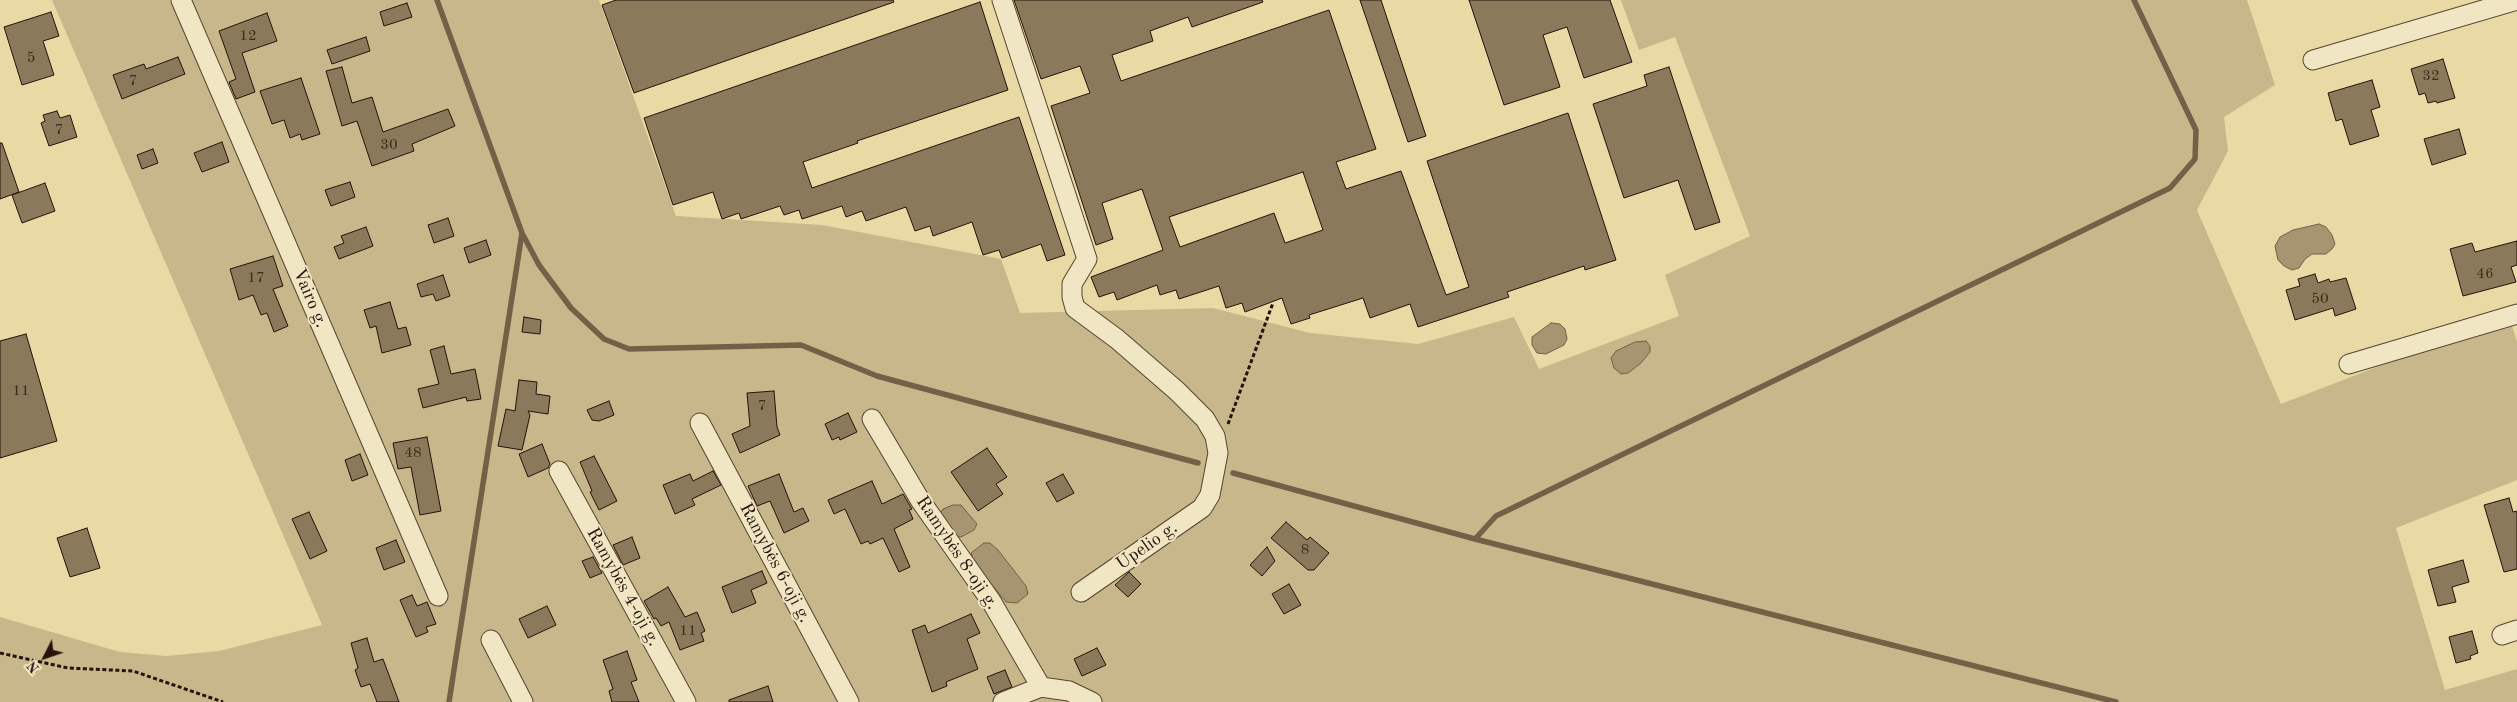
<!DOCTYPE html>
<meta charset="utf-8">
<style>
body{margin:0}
#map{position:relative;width:2517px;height:702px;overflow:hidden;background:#e8d9a5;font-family:"Old Standard TT",serif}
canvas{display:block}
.north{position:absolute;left:20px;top:632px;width:50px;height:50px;-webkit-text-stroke:4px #f0e6c4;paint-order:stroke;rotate:229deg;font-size:14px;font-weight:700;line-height:20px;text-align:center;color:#251209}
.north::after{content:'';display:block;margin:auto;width:18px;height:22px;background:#251209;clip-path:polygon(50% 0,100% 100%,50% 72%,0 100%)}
</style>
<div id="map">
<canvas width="2517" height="702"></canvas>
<div class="north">N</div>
</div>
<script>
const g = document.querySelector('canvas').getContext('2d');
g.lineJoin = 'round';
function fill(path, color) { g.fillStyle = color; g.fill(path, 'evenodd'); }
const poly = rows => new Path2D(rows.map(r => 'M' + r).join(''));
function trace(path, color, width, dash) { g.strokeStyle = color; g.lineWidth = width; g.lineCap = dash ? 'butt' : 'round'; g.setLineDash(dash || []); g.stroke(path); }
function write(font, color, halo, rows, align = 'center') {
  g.font = font + ' "Old Standard TT",serif'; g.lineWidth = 4; g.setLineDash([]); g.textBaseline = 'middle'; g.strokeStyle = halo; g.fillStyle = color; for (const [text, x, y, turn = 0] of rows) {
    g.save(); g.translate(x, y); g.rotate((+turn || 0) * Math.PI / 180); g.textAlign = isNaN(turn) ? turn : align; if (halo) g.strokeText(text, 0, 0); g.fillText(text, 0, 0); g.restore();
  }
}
fill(poly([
 [52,0,599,0,676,216,822,225,1001,259,1020,313,1213,308,1310,333,1418,344,1514,317,1539,369,1679,316,1665,275,1750,236,1675,37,1639,50,1621,0,2247,0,2275,85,2224,117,2228,151,2197,210,2281,404,2509,316,2517,342,2517,480,2396,528,2445,690,2517,669,2517,702,0,702,0,617,120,652,166,656,219,651,322,625]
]), '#c7b78a');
const water = poly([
 [2319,224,2326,227,2332,235,2335,244,2332,249,2326,254,2312,254,2305,259,2299,268,2292,270,2284,266,2278,260,2275,246,2280,237,2293,230,2319,224],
 [1551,323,1560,324,1565,329,1567,339,1564,345,1546,354,1537,353,1532,345,1532,337,1551,323],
 [1646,341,1650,346,1650,352,1641,363,1628,373,1621,374,1614,368,1611,358,1616,351,1635,342,1646,341],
 [953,505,961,505,977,524,974,530,961,537,954,536,939,515,943,509,953,505],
 [984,543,990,543,998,550,1026,586,1028,594,1017,603,1006,602,974,563,971,553,984,543]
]);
fill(water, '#a69570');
trace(water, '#726147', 1);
trace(poly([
 [437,0,522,233,539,265,571,308,604,339,629,349,801,345,877,376,1198,463],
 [1233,473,1475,539,2116,702],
 [1475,539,1496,516,2170,188,2195,159,2196,130,2134,0],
 [449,702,522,233]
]), '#726147', 5.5);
const building = poly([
 [616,0,893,0,894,2,634,93,602,5,616,0],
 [1014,0,1262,0,1263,2,1192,27,1188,17,1150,31,1153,41,1112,55,1121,81,1329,10,1376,149,1336,162,1346,189,1401,171,1446,295,1469,287,1427,161,1568,113,1616,260,1585,270,1584,266,1507,292,1509,297,1418,327,1410,304,1370,318,1363,298,1309,315,1310,318,1291,324,1282,298,1245,312,1242,303,1226,308,1219,286,1179,299,1176,290,1160,295,1157,285,1117,300,1114,292,1099,297,1091,277,1163,250,1142,189,1102,203,1113,239,1096,245,1051,106,1090,93,1080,66,1041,79,1014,0],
 [1303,172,1323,230,1285,243,1274,213,1180,247,1169,217,1303,172],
 [1360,0,1381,0,1426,136,1408,142,1360,0],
 [1469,0,1610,0,1632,62,1584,78,1567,27,1543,35,1560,87,1504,105,1469,0],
 [980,2,1008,90,857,141,858,143,803,162,812,188,1019,117,1065,255,1047,261,1041,244,1002,258,999,250,983,255,972,222,933,236,930,226,915,231,906,207,866,221,862,211,846,217,842,206,802,219,799,210,784,215,780,206,741,219,739,213,722,219,713,192,673,205,644,118,980,2],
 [407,3,412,17,384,26,380,12,407,3],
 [51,12,59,36,43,41,54,75,22,85,4,27,51,12],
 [267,13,277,41,242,53,255,92,236,99,229,82,236,79,219,31,267,13],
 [366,37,370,51,332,64,327,50,366,37],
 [178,57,185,74,122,99,113,75,144,64,146,69,178,57],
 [2443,59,2455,98,2437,103,2436,101,2428,103,2425,93,2419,95,2411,69,2443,59],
 [342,67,352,103,372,97,383,132,448,109,455,126,412,144,414,151,372,166,357,121,342,126,326,71,342,67],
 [1669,67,1720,222,1695,230,1678,180,1624,198,1593,104,1647,86,1644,75,1669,67],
 [301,78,320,134,302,140,300,134,290,138,284,120,272,124,260,91,301,78],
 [2372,80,2380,107,2371,110,2379,136,2350,145,2342,119,2336,121,2328,93,2372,80],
 [57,111,60,118,70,115,77,137,49,146,41,123,45,121,43,115,57,111],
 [2459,129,2466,154,2432,165,2424,139,2459,129],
 [222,142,229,162,202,172,194,153,222,142],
 [0,143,2,143,19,192,0,199,0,143],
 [153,149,158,163,142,169,137,155,153,149],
 [350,182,355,197,331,206,325,190,350,182],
 [45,183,55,211,22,223,12,195,45,183],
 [448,218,454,236,434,243,428,225,448,218],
 [366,227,373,246,339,259,334,247,344,243,341,236,366,227],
 [486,240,491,255,469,263,464,248,486,240],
 [2517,241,2517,265,2511,267,2516,282,2463,296,2450,249,2472,243,2475,252,2517,241],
 [273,256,283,286,273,289,288,326,274,332,267,313,261,315,253,295,239,300,230,269,273,256],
 [2315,274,2318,283,2329,279,2330,282,2346,278,2356,309,2335,316,2333,308,2295,320,2286,290,2300,286,2298,279,2315,274],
 [443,275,450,296,436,301,433,294,421,297,417,284,443,275],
 [390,302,398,329,406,327,411,345,382,353,376,326,370,328,364,310,390,302],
 [524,317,541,320,540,334,522,332,524,317],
 [26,334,57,441,0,458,0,341,26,334],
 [444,346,451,374,475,369,481,399,467,401,466,397,423,408,418,389,439,384,430,350,444,346],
 [519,380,537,382,536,394,550,396,548,414,528,411,530,415,522,450,498,446,506,409,515,411,519,380],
 [774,391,777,427,780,435,740,453,732,434,750,426,747,393,774,391],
 [609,401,614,415,599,421,592,420,587,410,609,401],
 [848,413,857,432,840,440,839,437,832,440,825,424,848,413],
 [427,437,441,511,420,515,411,467,398,469,393,443,427,437],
 [542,444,550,464,548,468,528,477,519,454,542,444],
 [987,448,1007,477,996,484,1003,494,978,511,951,472,987,448],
 [360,454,368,475,352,481,345,460,360,454],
 [594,456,617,501,599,510,590,492,592,491,580,462,594,456],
 [713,471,721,485,692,499,695,505,675,514,663,485,690,474,693,481,713,471],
 [779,474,794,512,803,508,809,521,784,533,770,501,757,506,748,486,779,474],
 [1063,474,1074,493,1057,502,1046,483,1063,474],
 [872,481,882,504,903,494,912,509,909,510,913,519,894,529,910,567,899,572,883,538,870,544,868,541,861,544,845,509,834,514,828,500,872,481],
 [2509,498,2513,512,2517,511,2517,569,2504,572,2484,505,2509,498],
 [309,512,327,551,310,559,292,519,309,512],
 [1286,522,1307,540,1310,537,1329,553,1314,570,1308,570,1271,538,1286,522],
 [87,528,100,568,70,577,57,538,87,528],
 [632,537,640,558,623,565,613,545,632,537],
 [396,540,405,562,384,570,376,548,396,540],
 [1267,547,1275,561,1262,576,1250,565,1267,547],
 [593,557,602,573,590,578,582,561,593,557],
 [2463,560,2469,582,2452,587,2456,602,2438,606,2428,570,2463,560],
 [762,571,767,583,751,590,756,603,732,613,722,587,762,571],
 [1129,572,1141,584,1128,597,1115,585,1129,572],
 [1289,584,1301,605,1284,614,1272,594,1289,584],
 [668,587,685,617,697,612,705,631,701,633,704,641,680,650,669,622,661,626,656,618,654,619,644,601,668,587],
 [412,595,417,606,427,602,436,624,426,627,428,632,416,637,400,600,412,595],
 [547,606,556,625,528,638,519,619,547,606],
 [971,614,980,633,967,639,978,669,946,682,947,686,932,692,912,630,925,625,928,633,971,614],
 [2472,631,2478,653,2470,656,2471,659,2456,663,2449,637,2472,631],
 [367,638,374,662,383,659,399,702,377,702,370,684,361,687,355,670,358,668,351,643,367,638],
 [1097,648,1106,665,1082,676,1074,659,1097,648],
 [627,651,637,680,631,682,639,702,612,702,609,691,613,689,603,660,627,651],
 [1005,670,1012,687,994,694,987,677,1005,670],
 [768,686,773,702,729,702,729,700,768,686]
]);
fill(building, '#8a795a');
trace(building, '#251209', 1);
const minor = poly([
 [181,0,438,596],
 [1002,0,1087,259,1072,284,1072,297,1075,308,1117,339,1177,391,1205,419,1215,436,1218,453,1210,495,1202,508,1081,592],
 [2313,60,2517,0],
 [2349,364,2517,314],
 [872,419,920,500,991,601,1041,687],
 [700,423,849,702],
 [559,471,686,702],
 [2502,635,2517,630],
 [491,640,523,702],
 [1003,702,1041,687,1069,691,1092,702]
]);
trace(minor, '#564430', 21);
trace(poly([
 [1228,424,1273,303],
 [0,653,68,668,133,671,223,702]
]), '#251209', 3, [4, 2.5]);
trace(minor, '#f0e6c4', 19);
write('15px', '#3e2c1d', null, [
 ["12",248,36],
 ["5",31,58],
 ["32",2431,76],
 ["7",133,81],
 ["7",59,130],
 ["30",389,145],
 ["46",2485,274],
 ["17",256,278],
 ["50",2320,299],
 ["11",21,391],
 ["7",762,406],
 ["48",413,453],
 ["8",1305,550],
 ["11",688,631]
]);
write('18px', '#251209', '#f0e6c4', [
 ["Vairo g.",310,298,67],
 ["Upelio g.",1147,546,-35],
 ["Ramybės 8-oji g.",957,553,56],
 ["Ramybės 6-oji g.",775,563,62],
 ["Ramybės 4-oji g.",623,587,61]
]);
</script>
